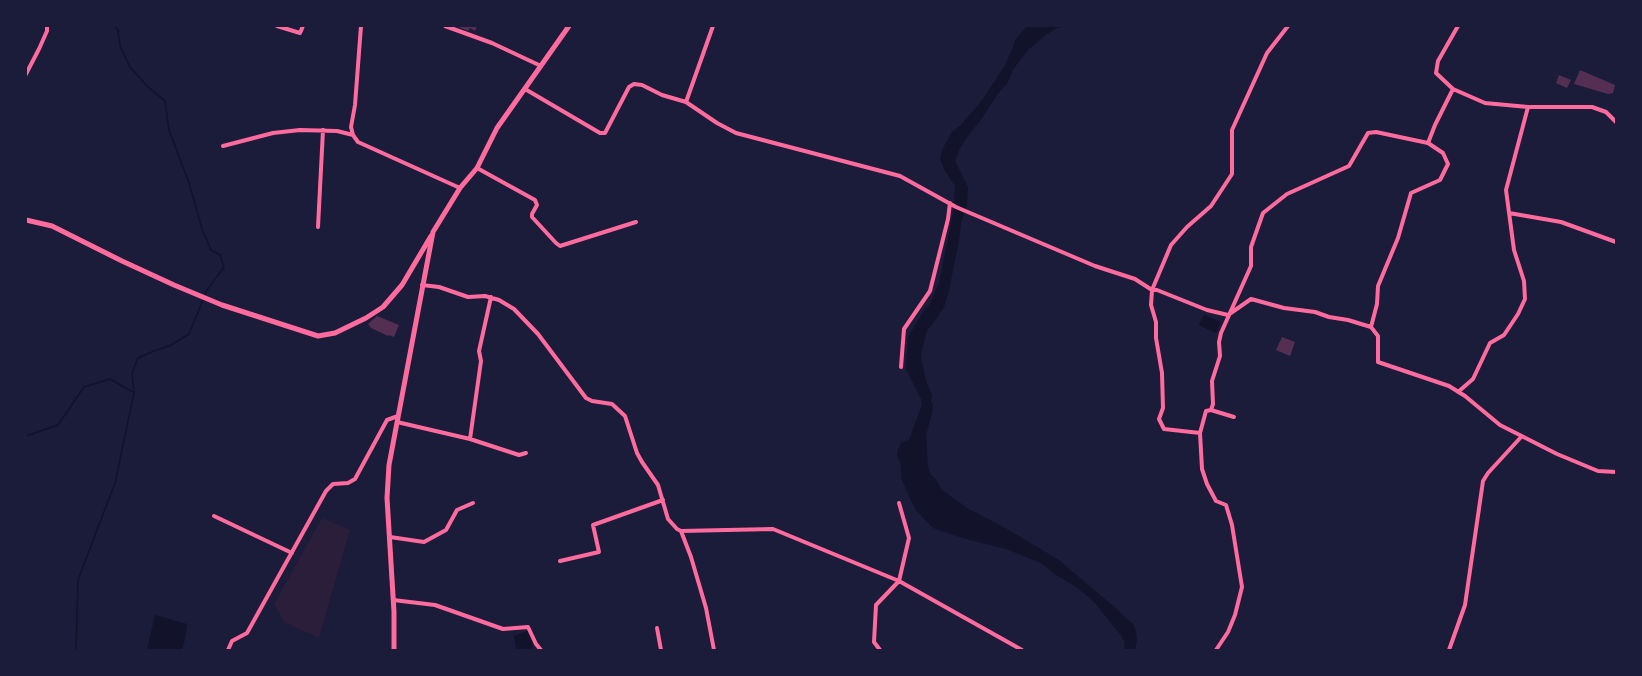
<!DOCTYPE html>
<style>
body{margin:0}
#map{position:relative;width:1642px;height:676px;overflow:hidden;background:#1b1b3a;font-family:"Golos Text",sans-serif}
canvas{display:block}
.frame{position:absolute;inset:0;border:27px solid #1b1b3a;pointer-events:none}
</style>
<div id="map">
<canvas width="1642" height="676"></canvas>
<div class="frame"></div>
</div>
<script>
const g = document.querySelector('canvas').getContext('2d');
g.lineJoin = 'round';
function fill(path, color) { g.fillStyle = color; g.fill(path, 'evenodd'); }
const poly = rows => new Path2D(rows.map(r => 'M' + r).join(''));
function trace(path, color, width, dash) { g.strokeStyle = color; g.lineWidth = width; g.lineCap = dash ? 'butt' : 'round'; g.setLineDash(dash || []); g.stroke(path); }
fill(poly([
 [322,518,350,530,319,638,284,622,274,604]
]), '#2a1e3b');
fill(poly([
 [1027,26,1067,26,1057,28,1047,34,1029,49,1014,68,1007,84,999,92,980,121,970,133,960,148,955,161,968,187,967,205,961,223,959,241,949,290,944,307,932,325,927,330,922,349,921,358,926,381,932,395,931,400,933,405,932,413,926,435,928,467,931,475,936,479,941,489,967,508,1007,529,1059,560,1113,606,1133,624,1136,631,1137,640,1135,650,1124,650,1125,642,1120,634,1094,602,1075,586,1056,575,1041,563,1006,549,959,537,933,528,916,510,910,499,901,477,901,466,897,455,898,449,902,442,909,440,922,405,921,399,906,369,908,337,923,312,930,304,939,283,954,208,955,186,945,171,940,159,942,150,952,132,961,125,983,99,1004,67,1013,48,1015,40],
 [1204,315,1221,322,1216,333,1199,325],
 [155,615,187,624,185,639,182,650,147,650],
 [530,630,533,650,516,650,514,636]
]), '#12122b');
trace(poly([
 [114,26,118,30,120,46,130,67,148,87,165,101,169,130,189,183,202,229,211,250,220,255,224,267,207,290,189,334,171,345,154,351,138,358,132,373,134,393],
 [26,436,58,425,84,387,110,379,133,392],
 [76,650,78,580,115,483,134,393]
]), '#12122b', 1.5);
fill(poly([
 [456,26,477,26,475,31,470,28,468,31],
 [1580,70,1615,85,1613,93,1608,94,1574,84],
 [1559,75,1571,80,1567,88,1556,83],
 [377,316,399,325,394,337,389,335,388,336,371,328,368,324],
 [1282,337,1295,342,1290,356,1276,350]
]), '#542f53');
trace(poly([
 [277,26,300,33,303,26],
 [361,26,355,105,351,127,353,135,358,142,460,188],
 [445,26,492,43,541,66],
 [1458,26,1438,61,1436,73,1453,89,1485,103,1528,107,1592,107,1606,112,1616,122],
 [26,74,39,49,47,31,47,26],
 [525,89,600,133,605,133,629,87,634,84,642,85,662,95,686,102,717,123,736,133,900,176,956,207,1095,266,1135,279,1152,290,1171,245,1187,227,1211,206,1232,174,1232,130,1267,53,1288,26],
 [686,102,713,26],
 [223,146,273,133,300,130,337,131,353,135],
 [477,168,535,200,537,205,532,214,532,217,556,243,560,246,636,222],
 [1509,213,1561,222,1616,242],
 [318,227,323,130],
 [422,285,439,287,468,297,485,296,499,300,514,309,538,334,586,398,592,401,612,404,625,416,637,453,642,462,658,485,668,519,677,529,681,531,691,557,706,608,714,650],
 [1371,327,1377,304,1378,286,1398,238,1411,193,1440,180,1448,164,1443,153,1428,143,1435,125,1453,89],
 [901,367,904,329,930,291,948,219,950,203],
 [1458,392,1473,379,1490,343,1504,335,1518,314,1525,299,1524,281,1514,250,1506,190,1528,107],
 [1211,410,1213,404,1212,381,1220,356,1219,342,1221,333,1251,266,1251,247,1263,213,1287,194,1349,166,1368,133,1376,132,1428,143],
 [397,422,470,439,481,361,479,351,491,297],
 [1200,433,1206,411,1211,410,1234,417],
 [470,439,519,455,526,453],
 [214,516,292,553],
 [681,531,773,529,899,581,1022,650],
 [390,537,424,542,446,530,457,510,473,503],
 [560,561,599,552,593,525,663,500],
 [393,600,435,605,503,629,528,627,536,644,541,650],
 [657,628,661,650],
 [228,650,232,641,247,633,326,491,333,484,348,483,355,479,387,420,398,416],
 [880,650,874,642,876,605,899,581,909,538,899,503],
 [1216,650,1228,632,1235,615,1242,587,1232,525,1226,505,1216,501,1207,484,1202,469,1200,433,1164,429,1159,419,1163,408,1162,373,1156,338,1156,322,1151,305,1152,290,1157,290,1207,310,1228,315,1251,299,1284,308,1315,312,1329,317,1348,320,1371,327,1378,336,1378,362,1449,386,1465,396,1500,425,1557,454,1598,471,1616,472],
 [1449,650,1465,605,1483,481,1488,473,1522,436]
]), '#ff6b9d', 4);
trace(poly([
 [26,220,52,226,122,261,174,285,222,305,318,336,335,333,366,318,383,307,402,285,431,236],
 [394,650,394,612,387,498,389,465,433,232,460,188,477,168,497,128,569,26]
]), '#ff6b9d', 5);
</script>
